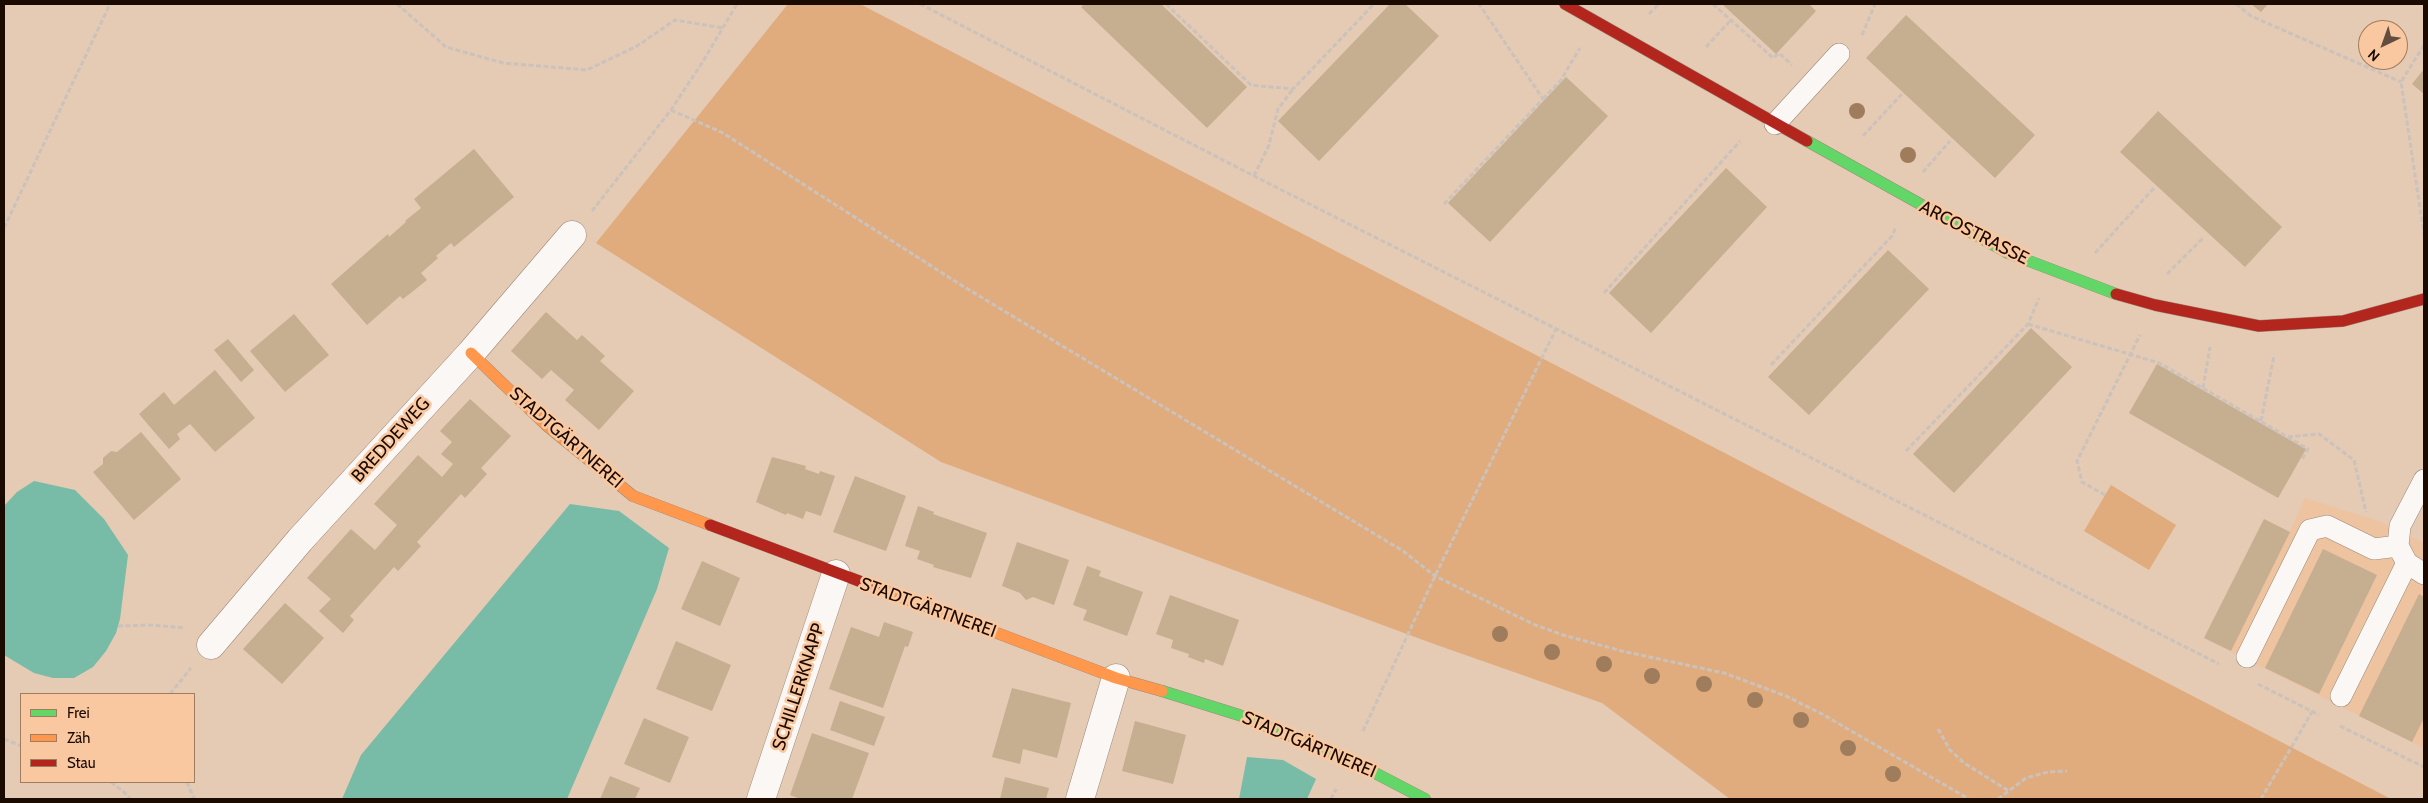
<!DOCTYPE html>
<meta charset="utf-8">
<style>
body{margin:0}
#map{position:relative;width:2428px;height:803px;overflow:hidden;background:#e5cab4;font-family:Cabin,sans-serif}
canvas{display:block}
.frame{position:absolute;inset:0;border:5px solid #1b0a00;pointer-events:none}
.legend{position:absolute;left:20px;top:693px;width:175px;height:90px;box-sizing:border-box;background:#f9c8a0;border:1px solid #a07c60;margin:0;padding:6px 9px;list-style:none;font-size:15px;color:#1b0a00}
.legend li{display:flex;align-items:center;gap:10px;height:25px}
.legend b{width:25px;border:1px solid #a07c60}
.north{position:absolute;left:2358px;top:20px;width:50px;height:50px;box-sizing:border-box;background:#f9c8a0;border:1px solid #a07c60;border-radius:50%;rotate:222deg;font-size:14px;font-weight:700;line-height:20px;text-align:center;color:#1b0a00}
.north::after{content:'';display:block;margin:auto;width:18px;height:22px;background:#624d3f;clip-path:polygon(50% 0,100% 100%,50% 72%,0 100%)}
</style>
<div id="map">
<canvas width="2428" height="803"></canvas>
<div class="frame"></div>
<ul class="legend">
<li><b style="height:6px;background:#63d668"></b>Frei</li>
<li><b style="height:6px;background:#ff974d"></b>Zäh</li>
<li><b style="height:6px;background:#b3261e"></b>Stau</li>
</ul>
<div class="north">N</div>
</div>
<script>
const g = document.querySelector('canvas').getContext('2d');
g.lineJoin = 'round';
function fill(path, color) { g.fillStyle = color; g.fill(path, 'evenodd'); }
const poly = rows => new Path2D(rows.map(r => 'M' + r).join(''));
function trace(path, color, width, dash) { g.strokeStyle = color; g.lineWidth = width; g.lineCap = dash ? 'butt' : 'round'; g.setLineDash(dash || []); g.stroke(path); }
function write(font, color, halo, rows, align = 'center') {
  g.font = font + ' Cabin,sans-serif'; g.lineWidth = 5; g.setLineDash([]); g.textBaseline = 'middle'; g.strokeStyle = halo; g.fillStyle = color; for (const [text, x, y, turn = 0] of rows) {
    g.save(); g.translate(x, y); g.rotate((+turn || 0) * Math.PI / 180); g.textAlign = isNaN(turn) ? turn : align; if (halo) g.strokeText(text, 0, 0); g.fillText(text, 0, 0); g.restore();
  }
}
fill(poly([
 [2305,498,2381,522,2424,543,2424,748,2204,638,2264,519,2290,532]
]), '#edc3a0');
fill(poly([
 [788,4,860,4,2391,799,1730,799,1602,703,1434,644,941,462,596,243],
 [2111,485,2176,525,2149,570,2084,531]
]), '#e0ac7e');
fill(poly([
 [34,481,75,490,104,519,128,555,120,619,116,633,106,651,93,667,74,678,53,678,34,673,4,655,4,506,17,492],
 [570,504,619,511,669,548,657,589,567,799,342,799,361,755],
 [1247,757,1283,760,1316,779,1307,799,1239,799]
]), '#78bba7');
fill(poly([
 [1084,4,1161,4,1247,87,1207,128,1081,7],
 [1390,4,1405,4,1439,36,1319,161,1278,121],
 [1722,4,1809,4,1816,11,1776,54],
 [2251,4,2268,4,2261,12],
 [1906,15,2035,135,1995,178,1866,58],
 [2424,69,2424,94,2412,84],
 [1566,77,1608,116,1490,242,1448,203],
 [2158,111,2282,227,2245,267,2120,152],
 [474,149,514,197,454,247,451,243,436,256,438,258,421,273,427,280,403,299,400,296,367,325,331,284,388,234,389,237,406,222,405,221,421,208,414,199],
 [1726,168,1767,207,1651,333,1609,293],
 [1888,250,1929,289,1809,415,1768,377],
 [546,312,577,340,582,335,605,356,600,361,634,391,599,430,565,400,574,390,551,370,542,379,511,351],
 [294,314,329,355,285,392,250,351],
 [2031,328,2072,367,1954,493,1913,454],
 [228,339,254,370,241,382,214,350],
 [2157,364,2306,449,2278,498,2129,413],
 [215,370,255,418,215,452,190,424,177,434,180,439,169,449,139,414,164,392,174,405],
 [470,399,511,436,481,468,487,474,465,498,461,494,417,542,421,546,398,571,394,567,350,616,354,620,343,633,319,611,331,599,307,578,351,529,375,550,397,525,374,504,418,455,442,477,453,464,441,454,452,442,440,431],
 [141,432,181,479,134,520,93,472,103,464,103,458,111,451,117,452],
 [772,457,806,466,805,469,819,474,820,471,835,476,821,516,806,511,803,519,787,513,786,515,756,502],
 [855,476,906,496,886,551,833,532],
 [918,506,934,512,933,514,987,533,971,578,933,567,934,565,917,559,920,551,905,546],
 [2264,519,2290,532,2231,651,2204,638],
 [1017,542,1069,560,1054,605,1033,597,1026,600,1020,593,1002,586],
 [2323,549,2377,575,2319,694,2265,668],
 [702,561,740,578,720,626,681,609],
 [1087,566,1101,571,1099,576,1143,592,1127,636,1083,620,1087,610,1073,605],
 [2419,594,2424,597,2424,718,2412,742,2359,716],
 [1170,595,1239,620,1223,666,1205,659,1204,663,1188,657,1189,654,1171,648,1173,640,1156,634],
 [285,603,324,638,282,684,243,649],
 [884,622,913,632,908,647,905,646,883,708,829,689,851,627,879,637],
 [676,641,731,665,712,711,656,689],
 [1012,688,1071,703,1057,758,1023,749,1020,764,992,757],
 [840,701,885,717,874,746,830,730],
 [644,718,689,737,670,783,624,764],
 [1135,721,1186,735,1173,784,1122,771],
 [812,733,869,753,852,799,800,799,790,795],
 [610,776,640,788,635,799,600,799],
 [1005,777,1049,788,1046,799,1000,799]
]), '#c6ae90');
const lane = poly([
 [1775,124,1839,54],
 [2424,480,2400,526,2398,546,2407,563,2424,574],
 [2247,657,2310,530,2327,526,2374,549,2398,546],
 [2341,696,2407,563]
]);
const street = poly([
 [211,645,300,540,471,353,572,235],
 [761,799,836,574],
 [1080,799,1116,678]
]);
const fast = poly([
 [1807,141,2008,253,2116,294],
 [1162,691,1239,715,1350,760,1425,799]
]);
const slow = poly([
 [471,353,546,425,633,496,710,525],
 [883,590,1116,678,1162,691]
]);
const jam = poly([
 [1565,4,1807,141],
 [2116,294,2155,305,2259,326,2343,321,2424,299],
 [710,525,883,590]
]);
trace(lane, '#9c8978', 22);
trace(street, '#9c8978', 29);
trace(fast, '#9c8978', 12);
trace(slow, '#9c8978', 12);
trace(jam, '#9c8978', 12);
trace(poly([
 [397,4,446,47,503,63,587,70,637,46,675,20,723,28],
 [920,4,1254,176,2219,664],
 [1166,4,1251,85,1293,89,1374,4],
 [1713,4,1773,58,1779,53,1792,65],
 [2236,4,2251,16,2401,82],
 [1649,14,1659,4],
 [1862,35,1875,4],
 [2424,45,2401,82,2424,234],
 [1706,47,1731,20],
 [1543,99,1561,80,1580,48],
 [671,110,723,133,961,285,1403,551,1435,576,1533,624,1563,635,1622,651,1724,673,1786,696,1822,714,1969,799],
 [1863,136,1902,94],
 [1923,172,1950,141],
 [1254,176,1269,145,1278,109,1293,89],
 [1444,204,1543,99,1479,4],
 [592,211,671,110,702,63,737,4],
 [4,228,110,4],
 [2095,253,2155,187],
 [2167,274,2204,237],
 [1604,293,1740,141],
 [2028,324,2159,363,2308,449,2301,461],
 [1771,365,1892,236,1896,227],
 [2203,388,2210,347],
 [2261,421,2274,356],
 [2288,437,2319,434,2354,460,2366,512],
 [1906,451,2028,324,2039,298],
 [2105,495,2082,482,2077,461,2140,335],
 [118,626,153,625,185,628],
 [2258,684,2319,715],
 [170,694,191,668],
 [2340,726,2424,767],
 [1938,729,1950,750,1964,763,2009,791],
 [1363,731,1435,576,1556,329],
 [4,739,21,746],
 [111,782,124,792,130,799],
 [187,782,194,799],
 [1331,799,1336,789],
 [1998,799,2026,778,2048,772,2067,771],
 [2261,799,2312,712]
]), '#cbc2bc', 3, [5, 2.5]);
trace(lane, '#fbf7f4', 21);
trace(street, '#fbf7f4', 28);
trace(fast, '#63d668', 11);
trace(slow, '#ff974d', 11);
trace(jam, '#b3261e', 11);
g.fillStyle = '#9f7c5b';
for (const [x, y] of [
 [1857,111],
 [1908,155],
 [1500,634],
 [1552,652],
 [1604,664],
 [1652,676],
 [1704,684],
 [1755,700],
 [1801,720],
 [1848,748],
 [1893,774]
]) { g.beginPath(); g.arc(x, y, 8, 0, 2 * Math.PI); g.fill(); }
write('18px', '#1b0a00', '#f9c8a0', [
 ["ARCOSTRASSE",1974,233,27],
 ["STADTGÄRTNEREI",566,438,41],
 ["BREDDEWEG",391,440,-48],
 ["STADTGÄRTNEREI",928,608,20],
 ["SCHILLERKNAPP",799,687,-72],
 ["STADTGÄRTNEREI",1309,745,23]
]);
</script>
